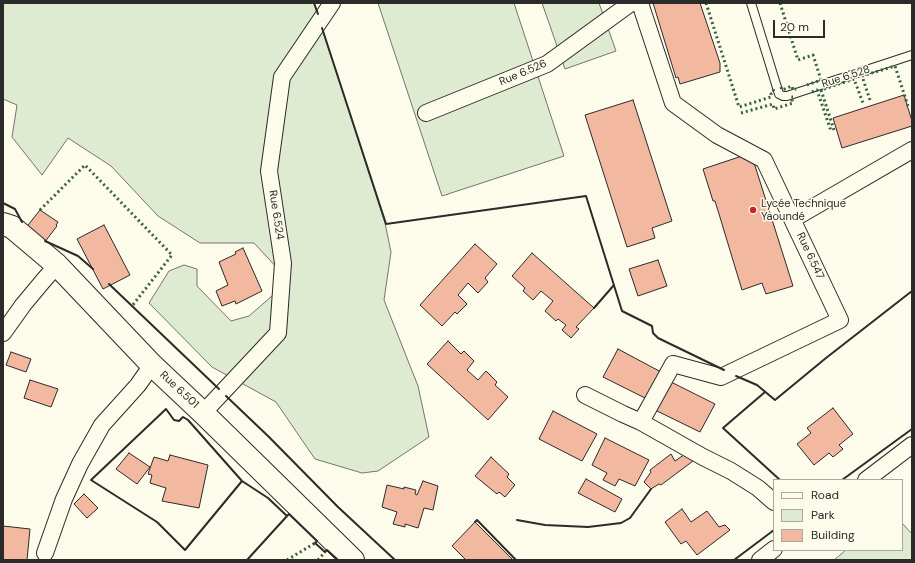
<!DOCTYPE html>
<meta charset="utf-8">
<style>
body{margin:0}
#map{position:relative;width:915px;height:563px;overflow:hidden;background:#fdfbea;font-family:"DM Sans",sans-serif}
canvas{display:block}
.frame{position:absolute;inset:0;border:4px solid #2b2b2b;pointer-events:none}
.legend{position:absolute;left:773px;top:479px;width:130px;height:72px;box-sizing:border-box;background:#fdfbea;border:1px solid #a9a89e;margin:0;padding:5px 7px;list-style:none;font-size:12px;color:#2b2b2b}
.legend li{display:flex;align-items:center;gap:8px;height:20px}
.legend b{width:20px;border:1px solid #a9a89e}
.scale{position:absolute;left:773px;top:20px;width:52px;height:18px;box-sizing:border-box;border:2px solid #2b2b2b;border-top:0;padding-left:5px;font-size:12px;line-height:14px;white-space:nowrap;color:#2b2b2b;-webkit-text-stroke:3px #fdfbea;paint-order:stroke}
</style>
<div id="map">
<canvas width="915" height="563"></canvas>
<div class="frame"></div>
<ul class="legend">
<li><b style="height:5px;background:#fdfbea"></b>Road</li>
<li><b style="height:11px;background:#deebd1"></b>Park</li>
<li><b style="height:11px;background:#f2b8a0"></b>Building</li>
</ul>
<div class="scale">20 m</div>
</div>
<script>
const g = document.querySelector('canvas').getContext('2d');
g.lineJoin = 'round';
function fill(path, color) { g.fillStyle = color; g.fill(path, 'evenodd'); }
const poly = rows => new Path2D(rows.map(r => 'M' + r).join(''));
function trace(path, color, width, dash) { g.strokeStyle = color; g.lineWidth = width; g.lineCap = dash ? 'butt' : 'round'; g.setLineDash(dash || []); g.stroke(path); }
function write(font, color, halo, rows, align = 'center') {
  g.font = font + ' "DM Sans",sans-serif'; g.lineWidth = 3; g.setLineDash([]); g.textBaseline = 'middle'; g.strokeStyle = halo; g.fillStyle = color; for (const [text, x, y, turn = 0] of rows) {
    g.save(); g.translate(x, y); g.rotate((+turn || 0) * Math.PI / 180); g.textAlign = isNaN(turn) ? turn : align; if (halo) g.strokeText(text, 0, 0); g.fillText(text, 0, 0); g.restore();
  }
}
const green = poly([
 [3,3,314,3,385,223,391,252,384,300,418,386,429,437,378,471,362,473,315,459,276,402,212,367,149,303,169,271,184,265,197,269,197,286,231,321,249,316,280,289,281,272,254,243,200,243,158,216,111,166,68,138,42,175,12,137,17,105,3,99,3,3],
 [378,3,514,3,564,156,442,196,378,3],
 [542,3,599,3,616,51,565,69,542,3],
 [902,523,912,534,912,560,834,560,846,550,902,550,902,523]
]);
fill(green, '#deebd1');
trace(green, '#74746e', 1);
const building = poly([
 [653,3,700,3,720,63,720,72,680,84,678,77,676,78,653,3],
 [904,95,912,121,912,126,842,148,833,118,904,95],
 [633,100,672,221,652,228,655,238,627,247,585,115,633,100],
 [751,153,793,286,766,294,762,283,742,290,719,214,715,201,713,201,703,169,751,153],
 [40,210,58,222,56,225,57,226,44,243,25,229,40,210],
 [104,225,130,275,103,289,77,239,104,225],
 [475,244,497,264,485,278,488,282,478,293,468,283,458,295,467,304,457,314,455,312,442,326,420,305,475,244],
 [243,248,262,291,236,304,235,301,222,306,216,291,228,285,219,262,236,254,235,252,243,248],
 [532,253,594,308,576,327,579,329,571,338,562,330,566,325,558,319,556,321,545,311,553,301,541,291,533,300,523,291,525,288,512,276,532,253],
 [658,260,667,286,638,296,629,269,658,260],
 [448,341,461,354,464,351,474,361,467,370,478,380,486,371,497,382,495,385,508,397,488,420,427,364,448,341],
 [618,349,661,372,647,399,603,377,618,349],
 [11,352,31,359,26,372,6,365,11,352],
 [30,380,58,389,51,407,24,398,30,380],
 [667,380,715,404,700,432,653,409,667,380],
 [833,408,853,434,839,445,843,449,833,457,829,453,814,465,797,444,811,433,807,428,833,408],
 [553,411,597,434,582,461,539,439,553,411],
 [605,438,649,460,635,486,619,479,615,486,603,480,607,473,592,465,605,438],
 [688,452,693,461,661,485,659,484,651,489,644,482,651,472,650,470,671,454,675,461,688,452],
 [129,453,150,467,137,484,116,469,129,453],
 [170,455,208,465,199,508,162,501,166,488,150,483,152,475,148,474,154,457,168,461,170,455],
 [491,457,509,474,507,477,515,485,505,497,499,492,497,494,475,476,491,457],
 [586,479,622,499,615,512,578,493,586,479],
 [423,481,438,486,433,510,424,508,418,528,405,524,405,527,393,524,397,512,382,507,387,485,404,489,404,487,416,490,415,494,417,495,423,481],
 [84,494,98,508,87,518,74,504,84,494],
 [682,509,691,522,707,511,719,527,725,525,730,530,697,555,686,541,681,544,665,522,682,509],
 [475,522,513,560,466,560,452,546,475,522],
 [3,526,30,529,27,560,3,560,3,526]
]);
fill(building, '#f2b8a0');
trace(building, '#2b2b2b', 1);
const lane = poly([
 [751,3,779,94,783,96,787,96,912,55]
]);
const street = poly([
 [640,3,673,103,717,135,764,160,840,320,721,377,673,364,641,422,703,457,731,471,758,488,774,502],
 [426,113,547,64,631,3],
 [793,219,912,150],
 [3,333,23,305,43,281,57,265],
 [585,395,623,414,641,422],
 [203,413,278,333,283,263,269,171,282,77,332,3],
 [866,480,912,445],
 [45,553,64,499,80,464,102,425,138,385,152,365],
 [760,560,774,549]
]);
const secondary = poly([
 [3,224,12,227,57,265,152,365,203,413,353,560]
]);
trace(lane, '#2b2b2b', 10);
trace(street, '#2b2b2b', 18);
trace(secondary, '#2b2b2b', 24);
trace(lane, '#fdfbea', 8);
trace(street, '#fdfbea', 16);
trace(secondary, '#fdfbea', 22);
trace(poly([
 [706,3,739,107,771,97,771,94,774,92,773,89],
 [780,3,798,60,813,55,821,80,807,85],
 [781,87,782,90,792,86,793,90,796,89],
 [812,92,817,90,831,131],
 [870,100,862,76,895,66,908,106],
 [741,113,773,104,774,109,793,103,791,97,793,97],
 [834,130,821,90,854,79,863,103],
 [40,210,85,165,172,255,132,306],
 [287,560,315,543],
 [318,560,325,552]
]), '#34623c', 3, [2, 3]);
trace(poly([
 [314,3,318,14],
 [322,28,386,224,586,196,622,311,652,326,653,333,658,338,724,370],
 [3,203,15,209,22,222],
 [45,241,78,256,93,269],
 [109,284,219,389],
 [594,308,614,285],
 [736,376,757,385,775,400,826,358,912,291],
 [765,392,723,428,780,480],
 [226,396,268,436,338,507,395,560],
 [842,480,912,429],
 [242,481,185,550,157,522,91,480,166,409,174,420,179,421,183,417,188,420,242,481,268,498,287,516,289,514,317,541,315,543,325,552,327,550,338,560],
 [517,520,545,525,588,527,621,523,630,518,651,489],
 [475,522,477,520,516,560],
 [247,560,287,516],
 [734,560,774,530]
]), '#2b2b2b', 2);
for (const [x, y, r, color] of [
 [753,210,4,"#c62828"]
]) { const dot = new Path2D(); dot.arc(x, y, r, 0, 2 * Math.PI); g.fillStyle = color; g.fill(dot); trace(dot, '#fdfbea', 1.5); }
write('11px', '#2b2b2b', '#fdfbea', [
 ["Rue 6.526",523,73,-23],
 ["Rue 6.528",846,77,-18],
 ["Rue 6.524",276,215,81],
 ["Rue 6.547",810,256,65],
 ["Rue 6.501",179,390,43]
]);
write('11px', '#2b2b2b', '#fdfbea', [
 ["Lycée Technique",761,204],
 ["Yaoundé",761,217]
], 'left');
</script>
